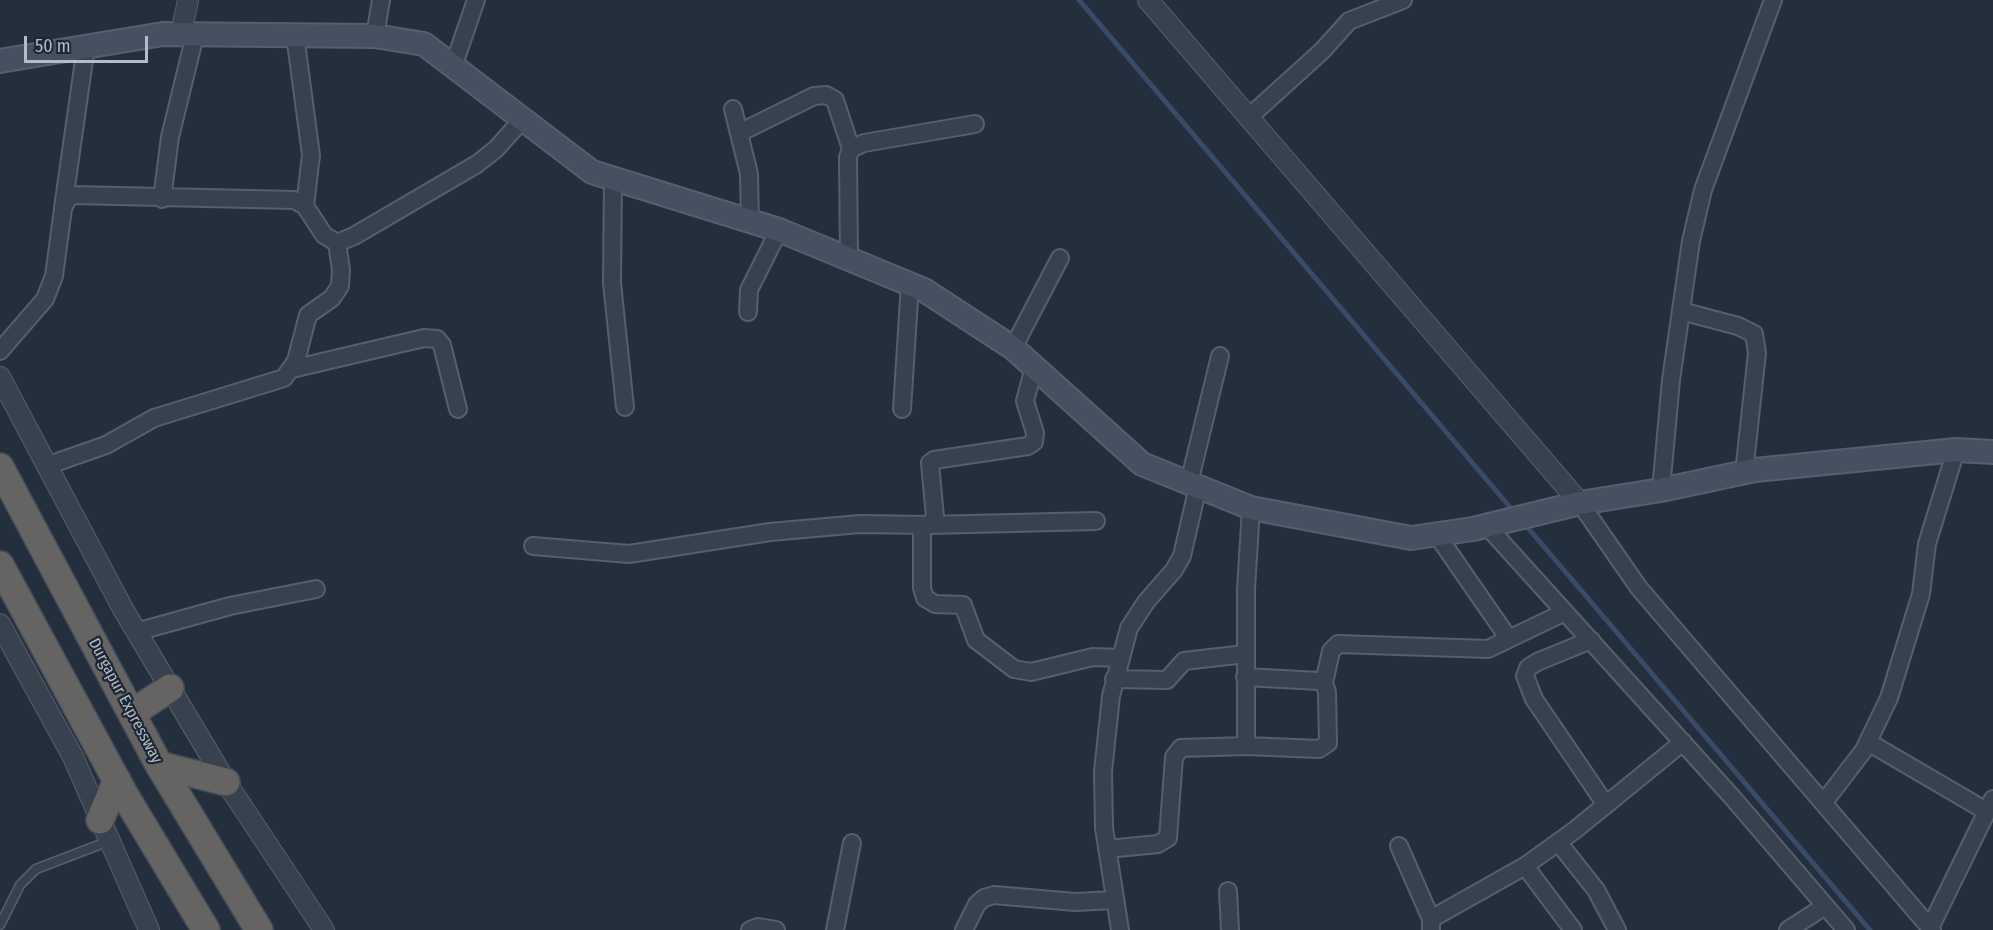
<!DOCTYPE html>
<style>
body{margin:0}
#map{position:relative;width:1993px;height:930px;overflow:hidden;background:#242f3e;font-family:"Fira Sans Condensed",sans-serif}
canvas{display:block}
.scale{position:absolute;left:24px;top:36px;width:124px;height:27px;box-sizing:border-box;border:3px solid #b4bcc9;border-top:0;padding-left:8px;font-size:18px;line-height:21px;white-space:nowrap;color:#b4bcc9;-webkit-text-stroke:4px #1d2633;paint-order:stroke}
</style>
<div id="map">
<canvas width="1993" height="930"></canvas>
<div class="scale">50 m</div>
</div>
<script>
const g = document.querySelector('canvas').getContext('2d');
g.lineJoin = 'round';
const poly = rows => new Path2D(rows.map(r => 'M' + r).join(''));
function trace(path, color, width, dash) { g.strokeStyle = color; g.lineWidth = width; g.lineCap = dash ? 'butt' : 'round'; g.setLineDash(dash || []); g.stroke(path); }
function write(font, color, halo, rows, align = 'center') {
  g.font = font + ' "Fira Sans Condensed",sans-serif'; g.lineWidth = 4.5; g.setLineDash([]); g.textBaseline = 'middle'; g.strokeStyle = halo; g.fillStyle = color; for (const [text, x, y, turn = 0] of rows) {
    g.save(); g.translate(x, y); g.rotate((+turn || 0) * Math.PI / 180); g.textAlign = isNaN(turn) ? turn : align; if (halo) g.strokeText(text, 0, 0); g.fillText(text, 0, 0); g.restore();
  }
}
trace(poly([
 [1079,0,1515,513],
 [1523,522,1870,930]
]), '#394c67', 5);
const service = poly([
 [0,925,20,885,36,869,109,841]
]);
const minor = poly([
 [295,35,311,155,305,206],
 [375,36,381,0],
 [453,67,476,0],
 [733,109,749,174,750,221],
 [1248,118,1322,51,1349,21,1403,0],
 [739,133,814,96,826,95,835,100,851,149],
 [613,178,612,283,625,407],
 [162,199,170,137,195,35],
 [63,208,86,46],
 [849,259,848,157,851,149,864,143,975,124],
 [1681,311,1738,326,1754,334,1757,353,1744,473],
 [748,312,749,290,779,230],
 [1013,348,1060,258],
 [0,351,45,299,54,276,63,209,67,200,73,195,294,200,305,206,324,235,337,243,354,236,477,164,496,149,522,120],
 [292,369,424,338,437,339,442,345,458,409],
 [902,409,910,284],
 [46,466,106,445,154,418,284,378,296,361,308,315,332,298,340,286,341,270,337,243],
 [1189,483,1220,356],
 [1661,490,1671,380,1691,241,1703,190,1773,0],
 [1580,503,1639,588,1932,930],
 [929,525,1096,521],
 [1487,526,1732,797,1846,930],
 [922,527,922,588,925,598,935,604,963,605,976,640,1014,669,1031,672,1093,657,1120,658],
 [1437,535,1509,639],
 [533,546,629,554,770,532,860,524,929,525,935,517,930,463,934,460,1028,446,1034,442,1035,433,1025,401,1034,367],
 [136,632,230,606,316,589],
 [1591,640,1537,662,1528,668,1525,676,1534,699,1606,805],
 [1114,679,1167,680,1184,661,1245,654],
 [1324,683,1331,651,1338,644,1488,649,1565,612],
 [1868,742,1986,811],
 [1246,746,1246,589,1251,508],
 [1824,802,1864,750,1889,698,1921,594,1927,544,1956,450],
 [1558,842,1596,890,1617,930],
 [1399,846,1431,919],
 [1107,849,1158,844,1168,838,1174,757,1181,748,1246,746,1319,749,1328,743,1327,692,1324,683,1319,681,1245,677],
 [1525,866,1573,930],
 [1228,891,1230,930],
 [1930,928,1993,799],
 [750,930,758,927,776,930],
 [835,930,852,843],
 [964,930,977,904,984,898,994,895,1075,902,1115,900],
 [1120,930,1104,828,1103,772,1111,696,1129,628,1146,602,1174,570,1182,556,1198,486],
 [1431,930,1431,919,1525,866,1575,830,1683,742],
 [1788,930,1825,906]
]);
const tertiary = poly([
 [1148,0,1580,503],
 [181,34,188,0],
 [0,377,123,609,226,782,324,930],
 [0,624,73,757,149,930]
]);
const secondary = poly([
 [0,61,163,34,375,36,424,44,592,172,779,230,924,290,1013,348,1142,464,1251,508,1411,538,1473,529,1580,503,1661,490,1755,470,1956,450,1993,452]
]);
const trunk = poly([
 [0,467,159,765,259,930],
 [0,565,124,794,206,930],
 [132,713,170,688],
 [159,765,226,782],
 [100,820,117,780]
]);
trace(service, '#565f6c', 11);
trace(minor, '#565f6c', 20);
trace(tertiary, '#565f6c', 22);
trace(secondary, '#565f6c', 26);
trace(trunk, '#434c59', 30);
trace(service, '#38414e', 8);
trace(minor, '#38414e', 16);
trace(tertiary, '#38414e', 20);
trace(secondary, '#465061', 22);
trace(trunk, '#656462', 27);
write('16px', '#b4bcc9', '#1d2633', [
 ["Durgapur Expressway",125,701,62]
]);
</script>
